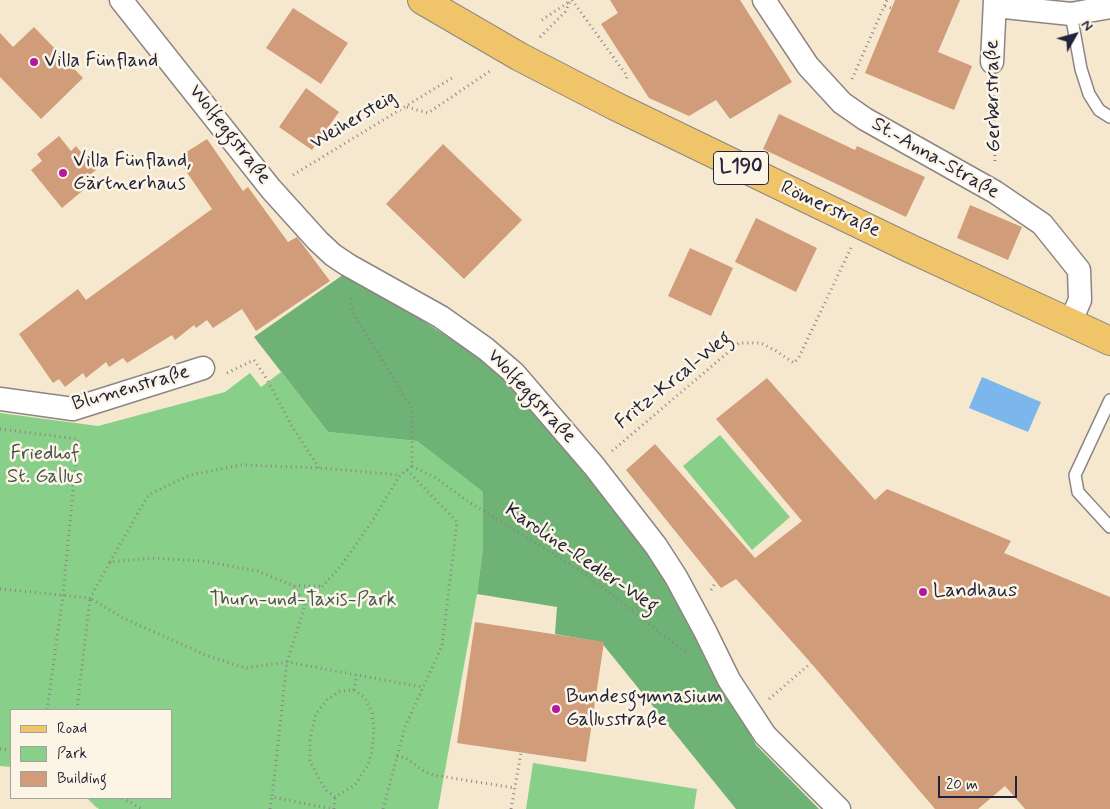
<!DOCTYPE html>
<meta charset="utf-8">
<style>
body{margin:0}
#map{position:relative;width:1110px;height:809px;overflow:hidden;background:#f6e8ce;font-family:Mynerve,sans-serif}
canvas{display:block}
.legend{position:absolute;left:10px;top:709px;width:162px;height:90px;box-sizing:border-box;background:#fcf5e5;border:1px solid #a5a1a1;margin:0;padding:6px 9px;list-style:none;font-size:15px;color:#22223b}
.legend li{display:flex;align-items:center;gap:10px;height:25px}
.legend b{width:25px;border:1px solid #a5a1a1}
.north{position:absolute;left:1050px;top:10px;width:50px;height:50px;-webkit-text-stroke:4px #fcf5e5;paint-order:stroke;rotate:52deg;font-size:14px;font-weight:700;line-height:20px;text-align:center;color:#22223b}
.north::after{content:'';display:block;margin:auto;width:18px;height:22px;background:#22223b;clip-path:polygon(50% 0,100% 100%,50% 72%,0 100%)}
.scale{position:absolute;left:938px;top:776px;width:79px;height:22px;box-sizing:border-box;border:2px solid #22223b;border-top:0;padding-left:6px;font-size:15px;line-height:18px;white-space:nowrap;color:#22223b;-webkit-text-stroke:4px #fcf5e5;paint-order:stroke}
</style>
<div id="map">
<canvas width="1110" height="809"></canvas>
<ul class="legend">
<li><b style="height:6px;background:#f0c469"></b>Road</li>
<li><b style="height:14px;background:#88cf89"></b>Park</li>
<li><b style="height:14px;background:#d09c7a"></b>Building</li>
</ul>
<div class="north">N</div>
<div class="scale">20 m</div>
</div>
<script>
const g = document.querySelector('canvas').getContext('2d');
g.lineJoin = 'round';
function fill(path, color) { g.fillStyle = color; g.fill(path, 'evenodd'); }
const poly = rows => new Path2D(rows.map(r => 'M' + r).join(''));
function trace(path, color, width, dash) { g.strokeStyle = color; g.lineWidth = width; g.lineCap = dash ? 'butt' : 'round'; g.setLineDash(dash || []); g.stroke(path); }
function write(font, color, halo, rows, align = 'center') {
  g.font = font + ' Mynerve,sans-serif'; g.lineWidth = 5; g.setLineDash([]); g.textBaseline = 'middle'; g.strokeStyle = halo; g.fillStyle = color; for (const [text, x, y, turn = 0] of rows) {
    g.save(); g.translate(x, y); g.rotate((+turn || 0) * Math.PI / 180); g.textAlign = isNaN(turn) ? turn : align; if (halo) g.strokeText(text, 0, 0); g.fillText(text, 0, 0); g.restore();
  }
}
fill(poly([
 [281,372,328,432,417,441,483,492,483,548,477,594,438,809,99,809,96,807,87,798,171,798,171,710,11,710,11,767,0,766,0,413,98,426,225,392,250,373,261,387],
 [720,435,790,517,752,550,683,466],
 [533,763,697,789,694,809,526,809]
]), '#88cf89');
fill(poly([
 [347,272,473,353,502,375,612,499,664,578,756,745,819,809,736,809,601,642,555,634,557,607,477,594,483,548,483,492,417,441,328,432,254,337]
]), '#6eb275');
fill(poly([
 [982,377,1041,402,1028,432,969,408]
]), '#7bb6ed');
fill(poly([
 [610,0,740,0,792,82,730,119,716,100,689,116,649,98,601,24,618,13],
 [895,0,960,0,938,52,972,66,954,110,865,73],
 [293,8,348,43,321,84,266,48],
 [34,27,83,78,41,119,0,77,0,33,13,47],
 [306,88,339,112,312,150,279,127],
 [779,114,855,150,857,146,925,177,906,217,763,149],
 [59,136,71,151,76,146,96,170,88,176,93,182,62,208,31,170,42,161,37,154],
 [207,139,243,191,248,187,288,242,297,237,330,281,256,331,242,309,213,328,207,320,196,328,194,325,175,340,172,335,127,363,123,358,109,367,106,362,86,378,83,373,65,387,59,379,53,383,19,334,78,289,86,300,212,209,177,158],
 [443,144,522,220,464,279,386,204],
 [970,205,1022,227,1008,260,957,238],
 [756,218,817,248,796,292,735,262],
 [690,248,733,268,711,316,668,296],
 [767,378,875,500,887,489,1011,541,1004,553,1110,597,1110,809,1025,809,1005,786,978,809,935,809,811,663,736,579,721,588,626,470,655,444,755,558,802,521,716,419],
 [475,622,604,642,586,762,457,743]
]), '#d09c7a');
const lane = poly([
 [1071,14,1081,69,1089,94,1099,110,1110,117],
 [1110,400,1075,475,1078,492,1110,527]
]);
const street = poly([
 [121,0,271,189,318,241,333,255,348,265,441,317,486,349,514,373,594,466,656,546,676,577,705,631,729,680,765,735,839,809],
 [764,0,808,66,842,103,865,119,995,192,1042,224,1079,270,1080,300,1070,323],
 [995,6,1071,14,1110,7],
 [992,62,995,0],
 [0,399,73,409,203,368]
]);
const primary = poly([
 [422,0,520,57,615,106,909,248,1110,341]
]);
trace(lane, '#8c8584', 14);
trace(street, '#8c8584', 25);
trace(primary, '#8c8584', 30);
trace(poly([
 [572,0,627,76,626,82],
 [885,6,891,8],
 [542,20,570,1],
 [540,37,565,12,571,0],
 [852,79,887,0],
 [993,85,995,163],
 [407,107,428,113,490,71],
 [293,175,452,78],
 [227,373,254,360,265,376,293,428,319,468],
 [0,429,78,439,63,595,47,710],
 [612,451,739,343,761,343,776,351,794,363,799,357,851,248],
 [412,466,436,478,466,500,582,572,687,653],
 [110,562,147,497,152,493,190,475,241,465,320,468,400,475],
 [294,586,321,586],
 [0,589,90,598,110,562,151,558,203,561,258,571,294,586,305,605,287,662,272,797],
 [711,590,716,582],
 [305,605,341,566,374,518,400,475,412,466,412,409,356,318,350,303,351,295],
 [632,609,650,606,660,597],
 [354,690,365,698,372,713,374,730,372,752,368,765,355,785,335,797,326,790,319,779,310,761,310,738,316,714,327,700,340,691,354,690],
 [354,690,357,675],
 [769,699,811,663],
 [77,710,90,598,123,618,208,656,246,668,287,662,422,687],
 [0,749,11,750],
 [397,756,406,758,425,772,433,775,515,788],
 [122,798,142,809],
 [270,809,272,797,332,809],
 [334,809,335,797],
 [383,809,405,727,442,646,457,522,407,470],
 [511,809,521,753]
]), '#8c8584', 3, [1, 4]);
trace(lane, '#fff', 11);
trace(street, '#fff', 22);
trace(primary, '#f0c469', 28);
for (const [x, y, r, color] of [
 [34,62,5,"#b5179e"],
 [63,173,5,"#b5179e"],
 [923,592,5,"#b5179e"],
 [556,709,5,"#b5179e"]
]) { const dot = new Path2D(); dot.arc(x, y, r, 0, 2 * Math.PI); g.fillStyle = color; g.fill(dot); trace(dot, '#fcf5e5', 2); }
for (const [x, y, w] of [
 [741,168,55]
]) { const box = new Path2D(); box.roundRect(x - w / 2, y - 16.5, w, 33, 4); g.fillStyle = '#fcf5e5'; g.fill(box); trace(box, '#22223b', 1); }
write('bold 19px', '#22223b', null, [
 ["L190",741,168]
]);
write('20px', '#22223b', '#fcf5e5', [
 ["Villa Fünfland",44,62],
 ["Villa Fünfland,",73,162],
 ["Gärtnerhaus",73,185],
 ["Landhaus",933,592],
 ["Bundesgymnasium",566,698],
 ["Gallusstraße",566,721]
], 'left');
write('20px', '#22223b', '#fcf5e5', [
 ["Gerberstraße",994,96,-91],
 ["Weihersteig",354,121,-31],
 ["Wolfeggstraße",229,135,52],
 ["St.-Anna-Straße",935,159,30],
 ["Römerstraße",830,210,25],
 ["Fritz-Krcal-Weg",674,381,-39],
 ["Blumenstraße",131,389,-16],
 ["Wolfeggstraße",531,397,47],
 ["Karoline-Redler-Weg",581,559,34]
]);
write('20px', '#415652', '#fcf5e5', [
 ["Friedhof",45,455],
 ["St. Gallus",45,478],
 ["Thurn-und-Taxis-Park",303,601]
]);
</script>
